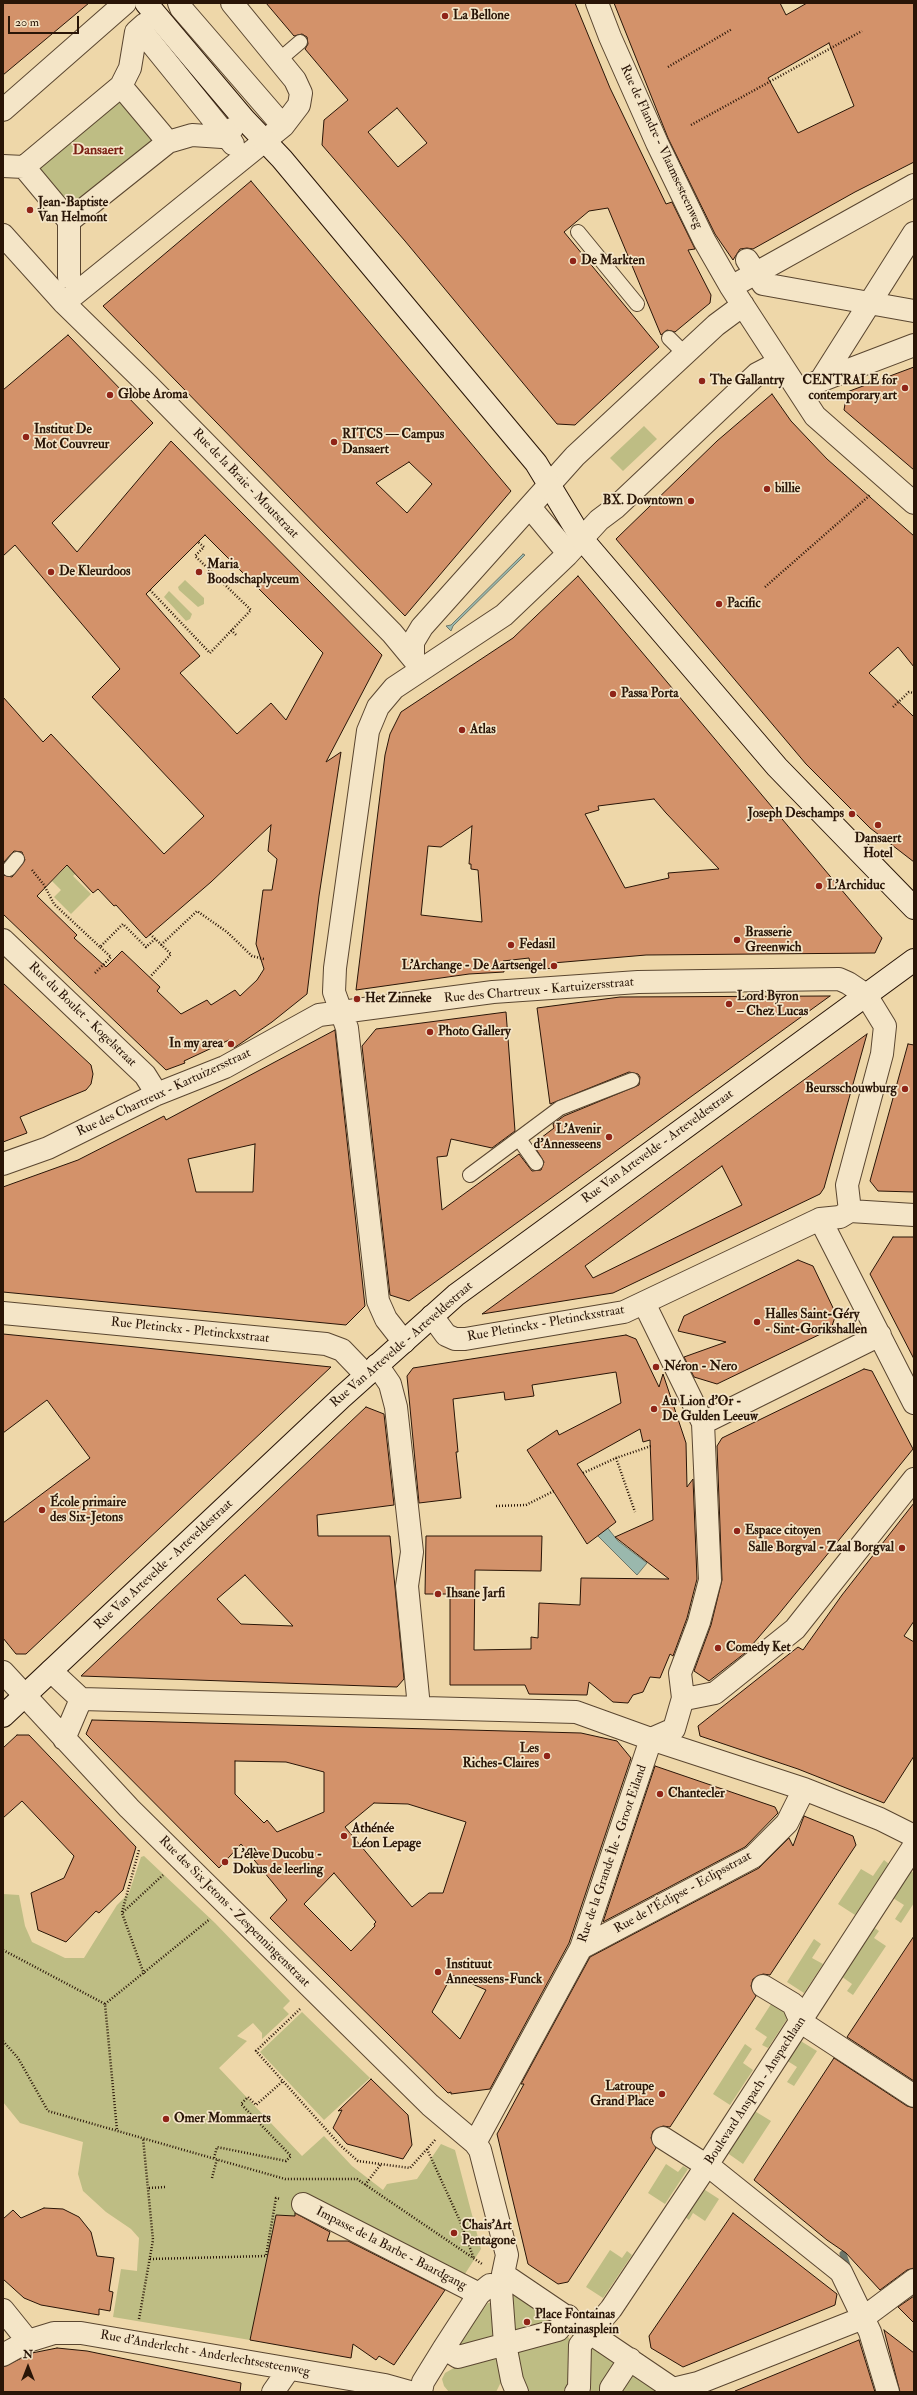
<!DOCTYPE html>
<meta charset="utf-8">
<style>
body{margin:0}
#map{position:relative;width:917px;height:2395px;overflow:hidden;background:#eed7a9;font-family:"IM FELL Double Pica",serif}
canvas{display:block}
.frame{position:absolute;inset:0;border:4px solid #291507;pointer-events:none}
.north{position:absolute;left:8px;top:2347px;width:40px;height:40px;-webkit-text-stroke:3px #f4e5c7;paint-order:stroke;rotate:0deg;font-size:11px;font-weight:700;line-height:16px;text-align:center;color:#291507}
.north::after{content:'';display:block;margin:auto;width:14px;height:18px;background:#291507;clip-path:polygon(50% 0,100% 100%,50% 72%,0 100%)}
.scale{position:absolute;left:8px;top:16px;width:71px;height:18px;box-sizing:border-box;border:2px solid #291507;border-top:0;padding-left:5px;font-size:12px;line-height:14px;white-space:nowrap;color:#291507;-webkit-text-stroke:3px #f4e5c7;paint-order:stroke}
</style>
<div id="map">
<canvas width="917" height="2395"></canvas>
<div class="frame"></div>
<div class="north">N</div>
<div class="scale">20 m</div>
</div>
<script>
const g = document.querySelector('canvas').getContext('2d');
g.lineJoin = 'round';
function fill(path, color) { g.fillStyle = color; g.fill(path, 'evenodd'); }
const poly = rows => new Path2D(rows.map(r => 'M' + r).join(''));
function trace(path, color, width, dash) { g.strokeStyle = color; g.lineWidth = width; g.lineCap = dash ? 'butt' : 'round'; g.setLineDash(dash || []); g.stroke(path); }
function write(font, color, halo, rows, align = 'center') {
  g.font = font + ' "IM FELL Double Pica",serif'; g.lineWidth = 3.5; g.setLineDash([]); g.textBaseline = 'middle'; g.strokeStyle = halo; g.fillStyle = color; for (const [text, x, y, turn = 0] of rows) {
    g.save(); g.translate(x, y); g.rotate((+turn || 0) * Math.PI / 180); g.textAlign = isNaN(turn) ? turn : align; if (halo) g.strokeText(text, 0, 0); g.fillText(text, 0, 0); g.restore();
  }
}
fill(poly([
 [116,95,158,143,71,217,29,168],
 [644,426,657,439,623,471,610,458],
 [185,580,204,598,204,604,198,607,179,590,178,587],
 [169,591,192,614,190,619,186,621,164,597],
 [70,863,78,871,73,876,91,894,71,914,54,897,61,890,52,881],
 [144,1856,215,1923,290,2001,283,2008,289,2014,262,2039,262,2033,253,2023,237,2036,247,2041,219,2068,302,2156,324,2136,352,2166,383,2190,387,2184,417,2179,441,2144,455,2150,481,2249,461,2280,296,2210,295,2217,276,2215,250,2340,113,2317,121,2269,137,2271,139,2238,131,2229,106,2212,83,2191,78,2174,83,2142,20,2123,3,2102,3,1894,19,1895,25,1926,32,1942,65,1958,84,1958,117,1905,129,1893,141,1857],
 [884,1860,889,1864,855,1915,838,1904,861,1869,873,1876],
 [910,1871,914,1873,914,1903,901,1923,895,1919,904,1905,893,1898],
 [873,1927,879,1931,874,1938,886,1946,853,1995,847,1991,852,1984,841,1976],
 [814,1939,821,1944,812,1958,823,1964,804,1993,787,1982],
 [773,2001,791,2013,768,2048,762,2045,767,2037,755,2029],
 [302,2012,370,2078,324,2120,260,2052],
 [799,2040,817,2051,794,2086,787,2082,797,2067,786,2060],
 [745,2044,752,2049,743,2063,753,2070,730,2105,713,2094],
 [753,2110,771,2121,743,2164,726,2152],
 [666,2164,678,2172,683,2166,688,2169,665,2204,648,2193],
 [702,2188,719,2199,705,2221,693,2213,689,2220,684,2216],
 [610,2250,622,2258,627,2251,632,2255,603,2298,586,2287],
 [515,2295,535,2307,548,2322,513,2334,511,2296],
 [488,2303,493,2303,496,2337,467,2348,458,2345,458,2341],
 [567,2336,572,2341,570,2381,563,2392,523,2392,516,2349],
 [590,2344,612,2359,615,2364,598,2392,592,2392,590,2389,588,2366],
 [501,2356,503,2378,496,2392,449,2392,444,2386,442,2379,445,2373,461,2364],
 [632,2373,657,2389,656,2392,617,2392]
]), '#bebd84');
const water = poly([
 [523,554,525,555,453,626,451,631,446,626,451,625,523,554],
 [602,1521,618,1541,647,1563,637,1575,591,1529,602,1521]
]);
fill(water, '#9ab8ad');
trace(water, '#6d776b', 1);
trace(poly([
 [843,2254,849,2271]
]), '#6d776b', 7);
const building = poly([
 [3,3,89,3,3,75,3,3],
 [266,3,575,3,610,88,666,204,672,202,695,249,688,250,711,295,710,303,675,332,667,330,661,335,608,208,589,211,564,232,659,347,575,425,557,424,405,241,322,145,324,120,348,100,305,49,308,44,307,37,302,34,294,36,266,3],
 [397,108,427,143,398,167,368,132,397,108],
 [614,3,780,3,786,15,807,3,914,3,914,162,855,192,753,249,747,248,740,249,733,260,715,234,668,138,614,3],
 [829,43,854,106,798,133,768,78,829,43],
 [251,181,511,491,405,616,103,306,251,181],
 [409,462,432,484,407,513,376,483,409,462],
 [68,335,153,423,52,523,77,552,171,441,382,655,326,762,341,752,319,896,307,994,272,1022,234,1048,229,1040,184,1061,185,1063,166,1070,3,914,3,875,12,877,25,860,22,852,14,851,3,863,3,697,43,742,51,734,164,854,204,816,92,697,120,669,15,545,3,556,3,390,68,335],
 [205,535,323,653,286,720,271,703,237,734,180,673,200,656,146,594,205,535],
 [271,825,268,851,277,859,272,890,263,890,256,944,264,969,257,980,240,996,235,990,211,1005,207,1000,181,1014,157,991,160,987,122,951,106,967,74,938,77,935,37,896,67,865,93,893,98,889,114,906,116,905,146,938,211,882,271,825],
 [914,367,914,470,844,410,847,392,914,367],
 [772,394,791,421,827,459,914,536,914,667,898,647,869,673,914,717,914,862,870,828,806,764,616,539,717,441,772,394],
 [578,576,882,938,875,953,646,955,553,963,554,968,531,970,529,958,503,961,504,972,469,974,356,990,385,755,390,734,401,712,513,638,578,576],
 [654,799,666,813,719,869,668,873,669,878,625,888,585,814,599,810,598,806,654,799],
 [472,826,469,864,471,864,471,869,478,870,482,922,421,915,428,846,441,847,472,826],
 [3,983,91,1065,93,1074,91,1084,86,1090,20,1117,27,1133,3,1142,3,983],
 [830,996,409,1301,390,1295,362,1046,376,1029,506,1012,515,1131,492,1148,451,1139,447,1156,437,1157,442,1210,519,1154,532,1171,541,1170,544,1162,533,1144,554,1128,553,1124,564,1116,639,1085,640,1077,638,1074,629,1072,550,1104,537,1008,620,997,830,996],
 [335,1030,365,1306,346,1325,3,1292,3,1187,78,1160,164,1116,166,1120,335,1030],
 [255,1144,253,1192,196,1192,188,1159,255,1144],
 [867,1034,824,1188,820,1194,613,1293,482,1314,867,1034],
 [722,1166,742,1205,593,1278,585,1266,722,1166],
 [908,1044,914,1045,914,1192,878,1191,870,1181,908,1044],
 [893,1237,914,1237,914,1359,870,1274,893,1237],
 [798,1260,813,1266,836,1314,831,1329,717,1384,694,1377,684,1357,726,1342,678,1331,684,1316,798,1260],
 [3,1334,136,1347,331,1367,26,1654,16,1654,3,1638,3,1523,90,1458,47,1400,3,1433,3,1334],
 [626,1335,636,1339,659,1387,663,1374,686,1443,687,1487,693,1479,697,1579,687,1618,673,1656,670,1654,660,1678,650,1677,643,1692,633,1695,628,1703,613,1702,589,1682,587,1695,529,1694,525,1685,450,1685,450,1594,425,1594,426,1536,542,1536,541,1571,475,1570,474,1650,531,1649,531,1637,538,1638,539,1603,580,1605,581,1578,669,1579,615,1537,653,1520,650,1440,643,1442,640,1429,577,1464,616,1522,587,1544,527,1450,557,1430,559,1435,621,1403,616,1372,532,1385,534,1396,505,1400,504,1392,453,1399,458,1452,456,1452,461,1498,419,1503,407,1376,413,1368,626,1335],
 [864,1369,872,1371,913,1449,778,1615,745,1653,709,1681,694,1671,711,1625,722,1580,717,1446,722,1438,864,1369],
 [366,1407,384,1414,394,1505,317,1515,318,1536,390,1536,404,1679,397,1687,81,1676,366,1407],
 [245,1575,293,1626,241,1624,217,1599,245,1575],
 [914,1503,914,1621,904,1636,914,1642,914,1756,884,1803,798,1769,700,1736,698,1726,798,1647,803,1650,842,1595,914,1503],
 [92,1720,581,1733,617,1741,631,1758,569,1943,490,2089,451,2094,451,2092,448,2093,270,1918,287,1900,241,1844,219,1868,86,1734,92,1720],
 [235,1761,286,1762,324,1772,324,1812,277,1832,267,1820,264,1823,235,1794,235,1761],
 [374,1803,408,1804,466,1822,443,1893,429,1893,412,1907,345,1827,374,1803],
 [334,1873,376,1922,374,1924,375,1926,351,1951,304,1904,334,1873],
 [452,1975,486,1990,460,2039,432,2012,452,1975],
 [17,1735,29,1735,136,1847,123,1890,99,1913,96,1911,66,1942,38,1930,31,1893,64,1878,74,1856,22,1801,3,1818,3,1748,17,1735],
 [655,1766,775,1807,778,1813,745,1847,603,1922,655,1766],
 [804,1816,853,1836,856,1845,770,1975,763,1974,753,1979,751,1986,756,1996,670,2127,663,2126,653,2131,651,2138,656,2148,568,2282,558,2284,528,2264,497,2134,524,2084,521,2084,590,1957,759,1868,789,1838,793,1846,804,1816],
 [914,1936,914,2081,847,2037,914,1936],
 [834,2058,907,2106,914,2108,914,2268,907,2270,880,2290,846,2253,827,2240,754,2180,834,2058],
 [371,2079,408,2115,412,2145,403,2159,347,2144,333,2128,342,2110,338,2111,371,2079],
 [44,2208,63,2209,79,2217,91,2232,97,2256,114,2258,109,2291,113,2292,110,2311,99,2309,99,2315,41,2305,24,2298,3,2279,3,2219,13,2210,21,2218,44,2208],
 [295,2213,330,2232,327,2241,348,2241,445,2290,394,2365,379,2356,376,2360,353,2344,351,2358,250,2340,276,2215,295,2216,295,2213],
 [733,2213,837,2294,835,2305,683,2367,651,2348,649,2336,733,2213],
 [914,2296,914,2323,898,2307,914,2296],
 [884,2330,914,2353,914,2392,900,2392,884,2330],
 [859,2340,875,2392,735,2392,735,2391,859,2340],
 [57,2348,87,2351,241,2383,240,2392,3,2392,3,2367,32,2353,57,2348]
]);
fill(building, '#d3926a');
trace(building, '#291507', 1);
const lane = poly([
 [279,60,300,42],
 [578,232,637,304],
 [669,338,685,354],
 [9,869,17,859],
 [519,1139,536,1163],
 [470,1175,560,1108,632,1080]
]);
const street = poly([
 [179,3,181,8,277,119],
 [597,3,610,37,657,143,704,240,731,287,815,416,914,503],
 [140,29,233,144],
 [121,86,168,142],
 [3,110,125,3],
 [3,166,24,167],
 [69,221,168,142,192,135,222,137,232,129],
 [3,235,64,303,148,385,392,633,421,668],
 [747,260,763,284,914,311],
 [69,277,69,221,24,167,121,86,130,68,136,32,145,24],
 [731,287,914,185],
 [64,303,283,126,299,105,301,93,295,80,232,3],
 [821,380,914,233],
 [817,382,914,345],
 [533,511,563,547],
 [413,656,413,642,422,627,575,456,716,325,743,305],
 [3,940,145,1075,157,1094],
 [3,1164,48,1148,157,1094,225,1067,319,1015,493,992,638,982,839,979,848,983,866,995,885,1026,882,1054,847,1185,850,1211,840,1217,820,1219,624,1312,465,1339,455,1339,446,1335,432,1316],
 [850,1211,914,1215],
 [820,1219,914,1403],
 [644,1303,703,1423,710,1580,699,1622,680,1673,683,1698,674,1729,651,1739],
 [3,1313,326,1344,342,1350,366,1375],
 [404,1342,386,1319,378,1301,347,1028,334,992,335,968,368,731,378,707,394,688,504,615,567,555,599,520,615,508,757,374,780,362],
 [377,1365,390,1384,396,1407,412,1552,407,1586,419,1707],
 [703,1423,880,1335],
 [51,1671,81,1699,576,1712,651,1739,804,1789,880,1819,914,1836],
 [3,1672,129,1808,430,2105,475,2143,480,2150,507,2255,503,2274],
 [683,1698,690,1698,715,1693,795,1629,914,1479],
 [64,1739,81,1699],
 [581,1948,753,1857,787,1823,804,1789],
 [763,1986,793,2004,801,2022,914,2096],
 [663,2138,715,2171,841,2272,870,2332,888,2392],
 [475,2143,581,1948,651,1739],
 [303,2204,479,2294],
 [503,2274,673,2389],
 [501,2290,505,2344,512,2380,517,2392],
 [3,2310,28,2341],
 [450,2352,458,2357,558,2330,568,2316],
 [3,2355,28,2341,54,2333,81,2333,385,2385,410,2392],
 [673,2389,698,2383,863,2318,914,2280],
 [273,2392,289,2369],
 [421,2392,423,2382,444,2348,479,2294,490,2285],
 [576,2392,579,2388,580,2345,611,2309,707,2165,914,1846],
 [611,2392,611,2388,630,2359]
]);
const secondary = poly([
 [146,3,244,119,282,159,536,463,582,539,777,767,914,908],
 [3,1716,342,1397,456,1295,914,960]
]);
trace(lane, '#5a4630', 16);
trace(street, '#5a4630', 24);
trace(secondary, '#291507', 24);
trace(poly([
 [668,67,732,29],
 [691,125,862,31],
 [765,587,870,495],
 [150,590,210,653,251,610,195,556,204,547,198,542],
 [231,630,236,635],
 [893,707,909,692,914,693],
 [32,870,44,885,54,904,100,947,123,924,146,947,155,939],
 [150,934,171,954,150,977],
 [161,945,197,911,227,932,252,956,264,959],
 [95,973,111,957,100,947],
 [616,1458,635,1512],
 [583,1473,616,1458,651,1446],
 [496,1506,526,1505,554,1491],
 [122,1912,139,1850],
 [3,1950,105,2004,117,2130],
 [144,1974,122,1913,163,1875],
 [105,2004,210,1919],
 [300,2009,256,2051,340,2145,358,2161,410,2168,436,2139],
 [3,2041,18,2058,48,2111,285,2179,357,2179,482,2264],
 [427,2149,460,2221,474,2259],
 [214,2158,217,2147,286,2161,291,2156,241,2104,248,2097,256,2105,283,2081],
 [212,2178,217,2159],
 [365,2185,381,2164],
 [149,2188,166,2187],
 [150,2259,266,2256,276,2198,281,2199],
 [139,2319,153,2240,143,2138]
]), '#291507', 2.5, [1, 2]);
trace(lane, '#f4e5c7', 14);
trace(street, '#f4e5c7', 22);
trace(secondary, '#f4e5c7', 22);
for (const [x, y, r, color] of [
 [445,16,4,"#8f2418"],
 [30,210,4,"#8f2418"],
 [573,261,4,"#8f2418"],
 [702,381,4,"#8f2418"],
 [905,388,4,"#8f2418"],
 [110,395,4,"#8f2418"],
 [26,437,4,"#8f2418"],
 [334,442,4,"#8f2418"],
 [767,489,4,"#8f2418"],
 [691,501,4,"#8f2418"],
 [51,572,4,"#8f2418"],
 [199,572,4,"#8f2418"],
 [719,604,4,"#8f2418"],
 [613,694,4,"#8f2418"],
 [462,730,4,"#8f2418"],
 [852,814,4,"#8f2418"],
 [878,825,4,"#8f2418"],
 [819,886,4,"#8f2418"],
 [737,940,4,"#8f2418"],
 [511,945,4,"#8f2418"],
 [554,966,4,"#8f2418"],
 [357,999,4,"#8f2418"],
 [729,1004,4,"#8f2418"],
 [430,1032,4,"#8f2418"],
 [231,1044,4,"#8f2418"],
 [905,1089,4,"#8f2418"],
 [609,1137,4,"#8f2418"],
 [757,1322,4,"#8f2418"],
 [656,1367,4,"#8f2418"],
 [654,1409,4,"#8f2418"],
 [42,1510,4,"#8f2418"],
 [737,1531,4,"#8f2418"],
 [902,1548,4,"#8f2418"],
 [438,1594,4,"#8f2418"],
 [718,1648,4,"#8f2418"],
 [547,1756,4,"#8f2418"],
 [660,1794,4,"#8f2418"],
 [344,1836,4,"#8f2418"],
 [225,1862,4,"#8f2418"],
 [438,1972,4,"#8f2418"],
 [662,2094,4,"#8f2418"],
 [166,2119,4,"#8f2418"],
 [454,2233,4,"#8f2418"],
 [527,2322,4,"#8f2418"]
]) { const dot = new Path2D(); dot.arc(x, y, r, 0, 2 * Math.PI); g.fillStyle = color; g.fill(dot); trace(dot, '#f4e5c7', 1.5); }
write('bold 13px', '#291507', '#f4e5c7', [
 ["La Bellone",453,16],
 ["Jean-Baptiste",38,203],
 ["Van Helmont",38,218],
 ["De Markten",581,261],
 ["The Gallantry",710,381],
 ["CENTRALE for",897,381,"right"],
 ["contemporary art",897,396,"right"],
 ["Globe Aroma",118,395],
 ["Institut De",34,430],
 ["Mot Couvreur",34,445],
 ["RITCS — Campus",342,435],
 ["Dansaert",342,450],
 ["billie",775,489],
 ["BX. Downtown",683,501,"right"],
 ["Maria",207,565],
 ["Boodschaplyceum",207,580],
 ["De Kleurdoos",59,572],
 ["Pacific",727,604],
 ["Passa Porta",621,694],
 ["Atlas",470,730],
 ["Joseph Deschamps",844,814,"right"],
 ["Dansaert",878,839,"center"],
 ["Hotel",878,854,"center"],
 ["L'Archiduc",827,886],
 ["Brasserie",745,933],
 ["Greenwich",745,948],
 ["Fedasil",519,945],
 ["L’Archange - De Aartsengel",546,966,"right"],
 ["Lord Byron",737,997],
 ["– Chez Lucas",737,1012],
 ["Het Zinneke",365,999],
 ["Photo Gallery",438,1032],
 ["In my area",223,1044,"right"],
 ["Beursschouwburg",897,1089,"right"],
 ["L'Avenir",601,1130,"right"],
 ["d'Annesseens",601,1145,"right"],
 ["Halles Saint-Géry",765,1315],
 ["- Sint-Gorikshallen",765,1330],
 ["Néron - Nero",664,1367],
 ["Au Lion d'Or -",662,1402],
 ["De Gulden Leeuw",662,1417],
 ["École primaire",50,1503],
 ["des Six-Jetons",50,1518],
 ["Espace citoyen",745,1531],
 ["Salle Borgval - Zaal Borgval",894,1548,"right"],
 ["Ihsane Jarfi",446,1594],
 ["Comedy Ket",726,1648],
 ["Les",539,1749,"right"],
 ["Riches-Claires",539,1764,"right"],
 ["Chantecler",668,1794],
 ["Athénée",352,1829],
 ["Léon Lepage",352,1844],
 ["L’élève Ducobu -",233,1855],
 ["Dokus de leerling",233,1870],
 ["Instituut",446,1965],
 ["Anneessens-Funck",446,1980],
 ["Latroupe",654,2087,"right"],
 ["Grand Place",654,2102,"right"],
 ["Omer Mommaerts",174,2119],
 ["Chais'Art",462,2226],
 ["Pentagone",462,2241],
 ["Place Fontainas",535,2315],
 ["- Fontainasplein",535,2330]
], 'left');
write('13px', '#291507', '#f4e5c7', [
 ["Rue de Flandre - Vlaamsesteenweg",661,147,65],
 ["Rue de la Braie - Moutstraat",245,484,46],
 ["Rue des Chartreux - Kartuizersstraat",539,991,-5],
 ["Rue du Boulet - Kogelstraat",82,1015,44],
 ["Rue des Chartreux - Kartuizersstraat",164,1093,-25],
 ["Rue Van Artevelde - Arteveldestraat",658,1147,-36],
 ["Rue Pletinckx - Pletinckxstraat",546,1324,-10],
 ["Rue Pletinckx - Pletinckxstraat",190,1331,6],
 ["Rue Van Artevelde - Arteveldestraat",402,1345,-41],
 ["Rue Van Artevelde - Arteveldestraat",164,1565,-43],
 ["Rue de la Grande Île - Groot Eiland",613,1854,-71],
 ["Rue de l'Éclipse - Eclipsstraat",683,1893,-29],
 ["Rue des Six Jetons - Zespenningenstraat",234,1912,45],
 ["Boulevard Anspach - Anspachlaan",756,2091,-57],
 ["Impasse de la Barbe - Baardgang",391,2249,27],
 ["Rue d'Anderlecht - Anderlechtsesteenweg",205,2354,10]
]);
write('bold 14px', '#7a1f14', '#f4e5c7', [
 ["Dansaert",98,151]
]);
</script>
